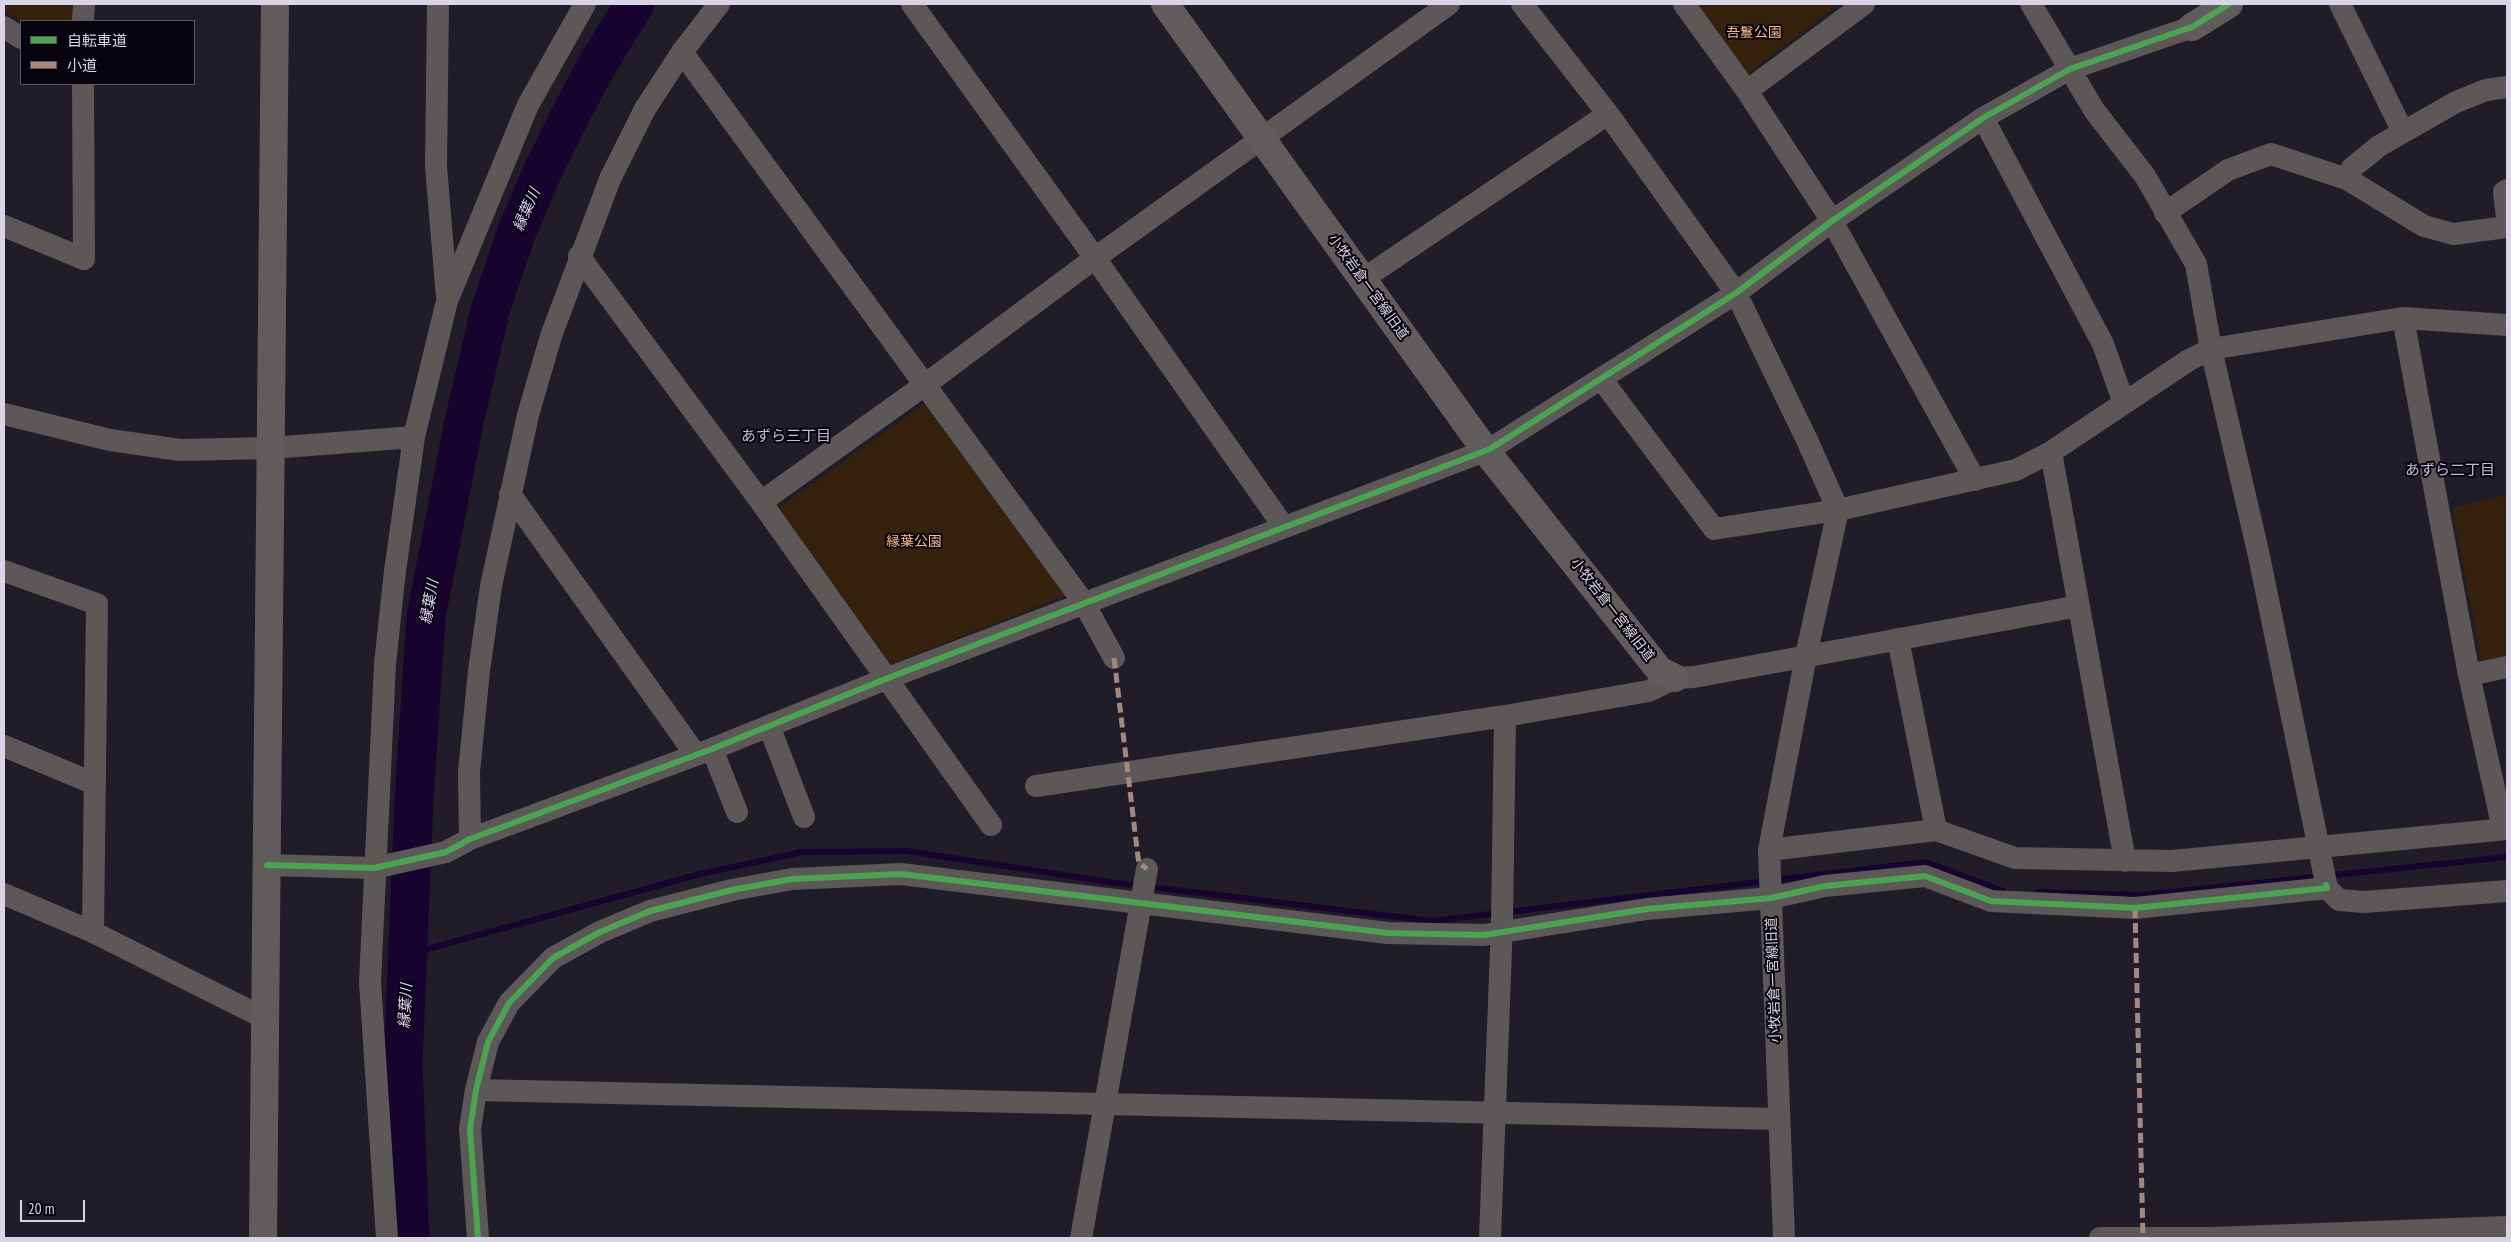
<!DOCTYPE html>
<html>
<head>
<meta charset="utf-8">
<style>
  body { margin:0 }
  #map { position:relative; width:2511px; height:1242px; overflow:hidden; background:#201c28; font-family:"PT Sans Narrow","Noto Sans JP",sans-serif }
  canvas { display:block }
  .frame { position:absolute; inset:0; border:5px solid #dad5e6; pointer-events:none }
  .legend { position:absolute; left:20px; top:20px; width:175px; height:65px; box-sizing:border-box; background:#07040d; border:1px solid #5b5864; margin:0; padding:6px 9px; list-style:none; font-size:15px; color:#dad5e6 }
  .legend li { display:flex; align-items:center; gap:10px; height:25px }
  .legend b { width:25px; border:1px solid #5b5864 }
  .scale { position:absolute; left:20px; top:1200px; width:65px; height:22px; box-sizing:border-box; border:2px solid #dad5e6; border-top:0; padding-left:6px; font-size:15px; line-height:18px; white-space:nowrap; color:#dad5e6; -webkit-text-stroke:4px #07040d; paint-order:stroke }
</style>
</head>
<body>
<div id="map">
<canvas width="2511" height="1242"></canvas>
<div class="frame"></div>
<ul class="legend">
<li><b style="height:6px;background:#4ca352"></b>自転車道</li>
<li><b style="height:6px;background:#a5887d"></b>小道</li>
</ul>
<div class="scale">20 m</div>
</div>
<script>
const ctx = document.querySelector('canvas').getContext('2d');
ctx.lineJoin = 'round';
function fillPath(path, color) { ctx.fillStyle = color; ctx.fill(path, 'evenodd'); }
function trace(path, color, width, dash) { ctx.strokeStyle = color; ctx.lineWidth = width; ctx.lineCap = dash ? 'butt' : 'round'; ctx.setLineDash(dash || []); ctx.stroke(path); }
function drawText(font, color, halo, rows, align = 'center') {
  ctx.font = font + ' "PT Sans Narrow","Noto Sans JP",sans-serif'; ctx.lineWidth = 4; ctx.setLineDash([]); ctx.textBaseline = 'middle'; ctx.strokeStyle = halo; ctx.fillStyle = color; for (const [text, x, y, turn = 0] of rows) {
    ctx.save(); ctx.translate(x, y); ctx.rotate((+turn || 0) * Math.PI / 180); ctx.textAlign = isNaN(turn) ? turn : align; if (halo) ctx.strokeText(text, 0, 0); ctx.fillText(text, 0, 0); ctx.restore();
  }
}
fillPath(new Path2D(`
  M 4,4 L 72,4 L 72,21 L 21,21 L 4,11 Z
  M 1697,4 L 1838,4 L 1748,74 Z
  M 925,404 L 1065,596 L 891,664 L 779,508 Z
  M 2507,495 L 2507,658 L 2482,664 L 2452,508 Z`), '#36210d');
trace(new Path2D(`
  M 2038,892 L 2142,895 L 2507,857
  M 406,955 L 700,874 L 802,852 L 907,851 L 1109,882 L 1432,921 L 1926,862 L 2003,891`), '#16032e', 6);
trace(new Path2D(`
  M 410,1238 L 403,1064 L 414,800 L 426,617 L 464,422 L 490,311 L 517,231 L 541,175 L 571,114 L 601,58 L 635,4`), '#16032e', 39);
trace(new Path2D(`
  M 438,4 L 436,167 L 447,297
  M 912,4 L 1095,258 L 1284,527
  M 1522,4 L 1608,114 L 1736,293 L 1807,440 L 1838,510 L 1806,656 L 1769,850 L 1784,1238
  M 1684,4 L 1747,91 L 1832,221 L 1975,480
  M 2031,4 L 2094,110 L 2145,176 L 2196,264 L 2211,349 L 2259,556 L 2327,888 L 2339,900 L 2364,902 L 2507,891
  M 2340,4 L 2403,132
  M 83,21 L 84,4
  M 4,27 L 21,38
  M 682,52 L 1084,603 L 1114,658
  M 1747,91 L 1864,4
  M 1983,118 L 2103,344 L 2124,403
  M 2347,179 L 2352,168 L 2379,146 L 2456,102 L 2486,90 L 2507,87
  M 2507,190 L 2504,192 L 2507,217
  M 2165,213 L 2228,170 L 2271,154 L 2347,179 L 2424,226 L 2453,234 L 2507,227
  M 4,226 L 84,259 L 83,84
  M 579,256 L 761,502 L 991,825
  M 1363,279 L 1608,114
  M 2403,318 L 2469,675 L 2503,829
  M 1602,380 L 1714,529 L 1838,510 L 2016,470 L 2051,452 L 2189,360 L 2211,349 L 2403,318 L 2507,325
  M 4,414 L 110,440 L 180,450 L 271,448 L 414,437
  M 2051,452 L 2125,861
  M 510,494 L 696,755
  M 761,502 L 926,384 L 1095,258 L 1449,4
  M 4,571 L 97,604 L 93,932
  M 1898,639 L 1936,830
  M 2469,675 L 2507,667
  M 769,726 L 804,817
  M 4,746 L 95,784
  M 712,749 L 737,812
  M 1036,786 L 1505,716 L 1649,691 L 1675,678 L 1694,677 L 2079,606
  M 470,839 L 469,772 L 479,671 L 491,586 L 528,415 L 551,336 L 610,179 L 645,109 L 682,52 L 719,4
  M 1769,850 L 1936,830 L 2015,858 L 2172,861 L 2507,829
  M 267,865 L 374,868 L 446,852 L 470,839 L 712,749 L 888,678 L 1490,449 L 1736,293 L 1832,221 L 1983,118 L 2070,69 L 2192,27
  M 4,894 L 93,932 L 266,1019
  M 476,1090 C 911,1099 1345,1113 1779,1119
  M 387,1238 L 370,982 L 385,664 L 395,571 L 414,437 L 447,301 L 528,105 L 585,4
  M 478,1238 L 470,1129 L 476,1090 L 488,1042 L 509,1003 L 553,958 L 600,932 L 650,911 L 732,890 L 792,879 L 901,874 L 1388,933 L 1484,935 L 1647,909 L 1771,898 L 1825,886 L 1925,876 L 1991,901 L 2135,908 L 2327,888
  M 1081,1238 L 1147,869
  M 1490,1238 L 1502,923 L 1505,716
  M 2100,1238 L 2212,1238 L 2507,1227`), '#5c5858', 22);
trace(new Path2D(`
  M 1165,4 L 1486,451 L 1660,671 L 1675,678
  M 2192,27 L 2229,4
  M 263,1238 L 275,4`), '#615c5c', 28);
trace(new Path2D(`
  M 1114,658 L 1138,857 L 1139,863 L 1147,869
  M 2135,908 L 2143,1237`), '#a5887d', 5, [10, 5]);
trace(new Path2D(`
  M 267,865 L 374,868 L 446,852 L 470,839 L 712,749 L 888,678 L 1490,449 L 1736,293 L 1832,221 L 1983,118 L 2070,69 L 2192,27 L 2229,4
  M 478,1238 L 470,1129 L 476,1090 L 488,1042 L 509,1003 L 553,958 L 600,932 L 650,911 L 732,890 L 792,879 L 901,874 L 1388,933 L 1484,935 L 1647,909 L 1771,898 L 1825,886 L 1925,876 L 1991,901 L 2135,908 L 2327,888 L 2326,885`), '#4ca352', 6);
drawText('14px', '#f8bb85', '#07040d', [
  ["吾鬘公園",1754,33],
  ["縁葉公園",914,542]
]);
drawText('14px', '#dad5e6', '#07040d', [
  ["小牧岩倉一宮線旧道",1368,287,54],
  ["小牧岩倉一宮線旧道",1612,610,52],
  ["小牧岩倉一宮線旧道",1774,980,-92]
]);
drawText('italic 15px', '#ddd3f6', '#07040d', [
  ["縁葉川",527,210,-66],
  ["縁葉川",430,602,-80],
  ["縁葉川",406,1006,-87]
]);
drawText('15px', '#c3bada', '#07040d', [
  ["あずら三丁目",786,437],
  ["あずら二丁目",2450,471]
]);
</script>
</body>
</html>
